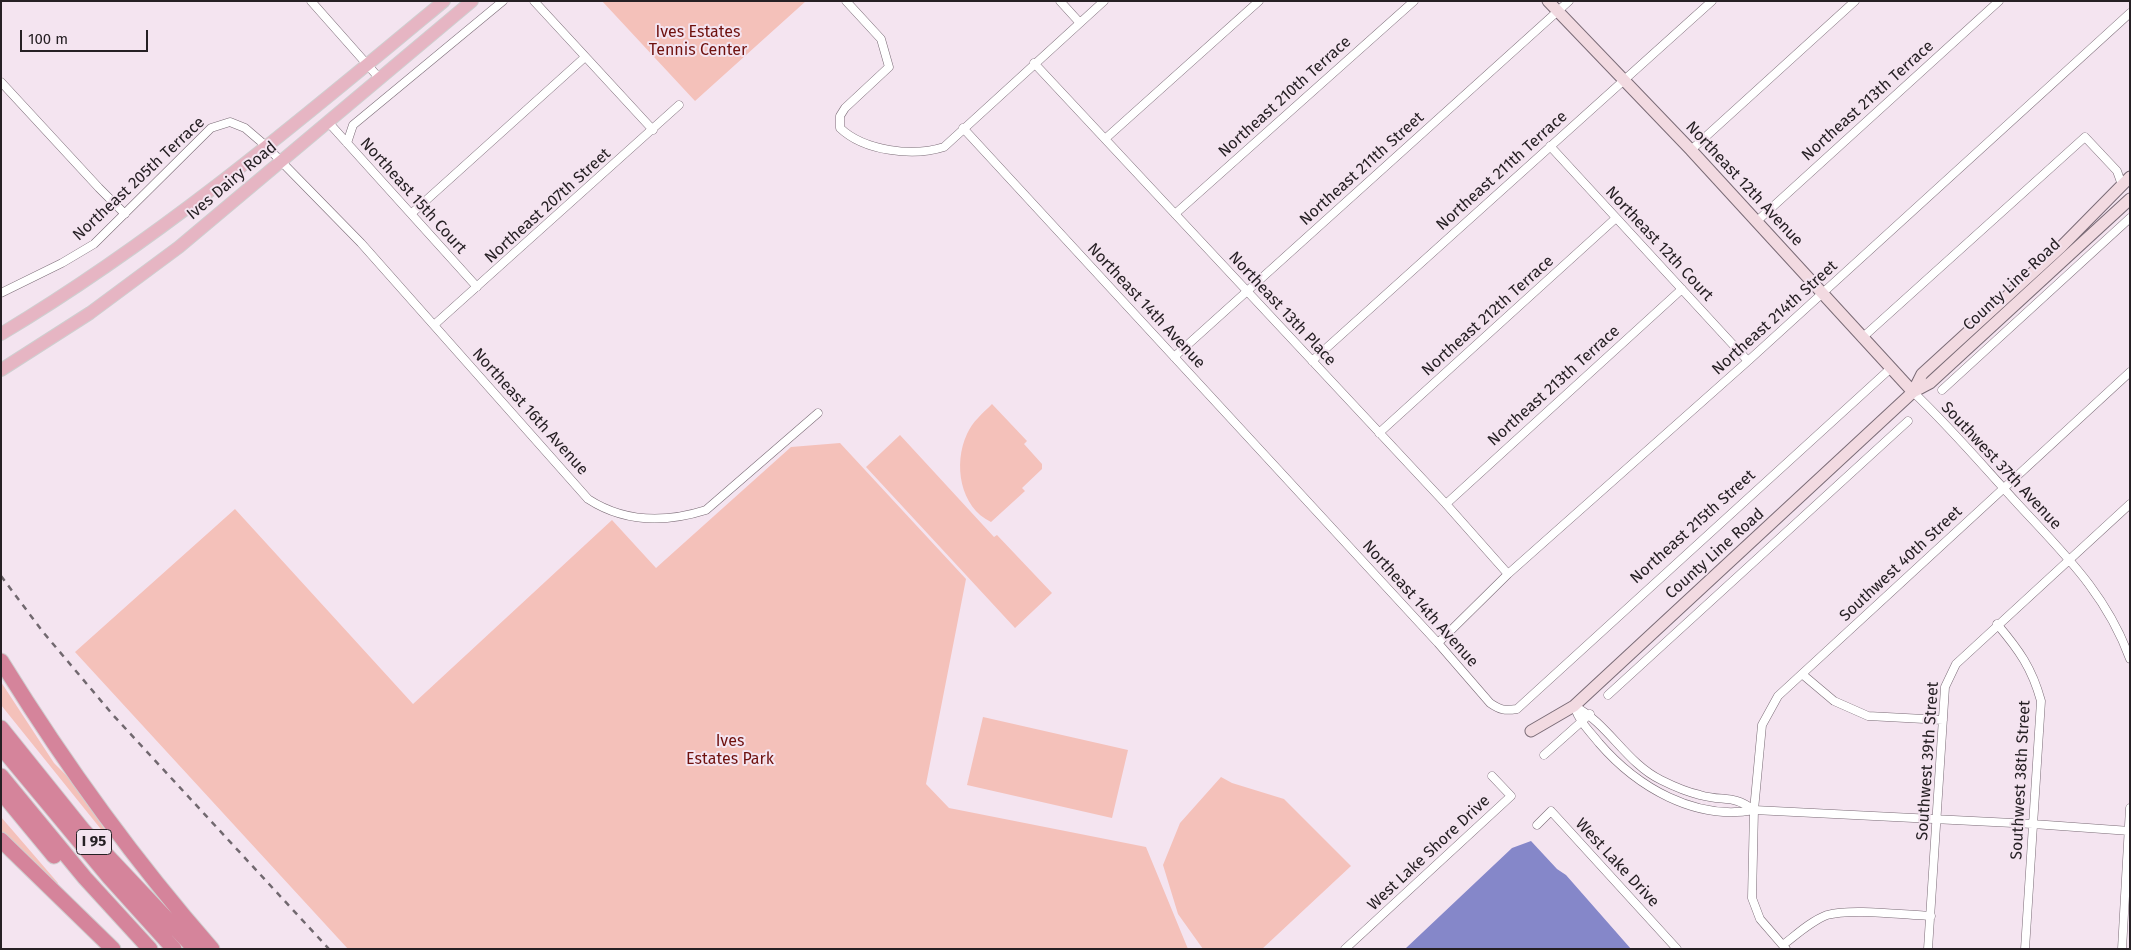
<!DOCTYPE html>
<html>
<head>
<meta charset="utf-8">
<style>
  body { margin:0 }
  #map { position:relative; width:2131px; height:950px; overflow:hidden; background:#f4e4f0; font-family:"Fira Sans",sans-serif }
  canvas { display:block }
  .frame { position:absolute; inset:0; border:2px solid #262024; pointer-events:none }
  .scale { position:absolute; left:20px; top:30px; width:128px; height:22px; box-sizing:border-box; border:2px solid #262024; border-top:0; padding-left:6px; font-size:15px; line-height:18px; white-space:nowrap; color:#262024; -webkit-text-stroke:4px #f4e4f0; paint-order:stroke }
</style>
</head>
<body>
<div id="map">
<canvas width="2131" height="950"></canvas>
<div class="frame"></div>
<div class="scale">100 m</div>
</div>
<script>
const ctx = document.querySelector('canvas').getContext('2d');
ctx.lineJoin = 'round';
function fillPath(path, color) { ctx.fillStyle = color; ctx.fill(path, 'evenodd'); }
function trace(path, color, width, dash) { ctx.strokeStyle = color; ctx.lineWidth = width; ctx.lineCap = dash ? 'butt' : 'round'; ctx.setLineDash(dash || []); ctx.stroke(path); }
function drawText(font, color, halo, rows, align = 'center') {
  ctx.font = font + ' "Fira Sans",sans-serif'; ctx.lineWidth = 4; ctx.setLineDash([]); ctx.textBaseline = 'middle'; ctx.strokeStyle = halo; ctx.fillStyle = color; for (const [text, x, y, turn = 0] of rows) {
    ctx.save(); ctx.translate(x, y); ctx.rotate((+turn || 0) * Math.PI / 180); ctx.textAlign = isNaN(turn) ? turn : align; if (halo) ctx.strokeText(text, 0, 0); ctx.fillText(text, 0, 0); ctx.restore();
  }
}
fillPath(new Path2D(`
  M 602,1 L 806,1 L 695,101 Z
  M 992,404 L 1027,441 L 1024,444 L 1042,464 L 1042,469 L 1022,488 L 1025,491 L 991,522 C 960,507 953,464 967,434 C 972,422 983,413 992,404 Z
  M 900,435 L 994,537 L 997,535 L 1052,593 L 1015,628 L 866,467 Z
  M 840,443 L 966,579 L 926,784 L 949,808 L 1146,847 L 1188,949 L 348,949 L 75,652 L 235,509 L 413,704 L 612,520 L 656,568 L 791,447 Z
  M 1,682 L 54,763 L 69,778 L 106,831 L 104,833 L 1,705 Z
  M 983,717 L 1128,750 L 1112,818 L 967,785 Z
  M 1221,777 L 1232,783 L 1284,799 L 1351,866 L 1262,949 L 1203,949 L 1178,914 L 1163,865 L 1180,823 Z
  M 1,817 L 58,883 L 57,885 L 1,831 Z`), '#f4c1ba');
fillPath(new Path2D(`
  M 1531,841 L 1557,869 L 1566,875 L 1631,949 L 1405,949 L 1512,848 Z`), '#8587c9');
const street = new Path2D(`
  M 311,1 L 380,79
  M 534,1 L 653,130
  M 846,1 L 881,39 L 889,67 L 845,108 L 840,116 L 840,128 C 864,151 913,157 944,147 L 1104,1
  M 1060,1 L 1080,23
  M 1034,63 L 1446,504 L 1508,574
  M 1,82 L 99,188 L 125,214
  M 329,123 L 477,287
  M 963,128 L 1438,643 L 1490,703 C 1500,710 1505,711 1517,709 L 1891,368
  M 1105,139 L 1259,1
  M 347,143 L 353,125 L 503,1
  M 1550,146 L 1748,361
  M 1691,150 L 1855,1
  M 412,213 L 584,58
  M 1175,214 L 1414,1
  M 1757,221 L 1999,1
  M 1,293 L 62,263 L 94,244 L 211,128 L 230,122 L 245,128 L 266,146 L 361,243 L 588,499 C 625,523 665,523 706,510 L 818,413
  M 434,325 L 679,105
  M 1862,338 L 2085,137 L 2117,171 L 2122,185
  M 1174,357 L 1569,1
  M 1312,361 L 1712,1
  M 1942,390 L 2130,218
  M 1913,392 C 1950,427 1983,466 2017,503 C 2063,553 2106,593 2130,659
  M 1379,433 L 1616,218
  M 1446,504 L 1682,289
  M 1997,624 C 2019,650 2032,668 2041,701 L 2025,949
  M 1438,643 L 1508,574 L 1748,361 L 2130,13
  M 1802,674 L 1834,701 L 1868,716 L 1943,720
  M 1608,695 L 1908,421
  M 1574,706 C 1581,724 1587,728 1599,743 C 1637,787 1695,821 1754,810 L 2033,824 L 2130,831
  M 1574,706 C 1608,723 1626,763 1661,780 C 1673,786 1687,792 1700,795 C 1724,802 1732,794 1754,810
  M 1544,755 L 1590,714
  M 1537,825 L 1551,811 L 1677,949
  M 1783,945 C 1796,935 1811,921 1827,915 C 1852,908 1903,915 1931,916
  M 1345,949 L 1511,796 L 1492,776
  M 1786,949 L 1760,919 L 1752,898 L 1754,810 L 1762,725 L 1778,696 L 2130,372
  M 1928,949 L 1945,687 L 1956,664 L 2130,504
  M 2122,949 L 2130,808`);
const secondary = new Path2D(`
  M 1548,1 L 1691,150 L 1913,392
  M 1913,392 L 1922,374 L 2061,247 L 2130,177
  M 1531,731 L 1574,706 L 1913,392 L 1930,383 L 2130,199`);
const primary = new Path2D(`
  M 1,334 C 160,239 302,119 444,1
  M 1,370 L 90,313 L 179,247 L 472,1`);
const highway = new Path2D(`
  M 1,661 C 64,763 133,859 212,949
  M 1,728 L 83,830 L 195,949
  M 1,747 L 109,877 L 174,949
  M 1,776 L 85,878 L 150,949
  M 1,792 L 54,856
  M 1,840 L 113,949`);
trace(street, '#7a6b76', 9);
trace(secondary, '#7a6b76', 13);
trace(primary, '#cfcecf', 14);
trace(highway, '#cfcecf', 17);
trace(street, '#fff', 8);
trace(secondary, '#f2dae1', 11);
trace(primary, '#e6b5c3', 12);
trace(highway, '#d5849b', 15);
trace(new Path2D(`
  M 1,576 L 43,632 L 113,715 L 329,949`), '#71686f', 2.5, [6, 6]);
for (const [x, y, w] of [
  [94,842,35]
]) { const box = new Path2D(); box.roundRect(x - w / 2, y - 12.5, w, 25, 4); ctx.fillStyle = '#f4e4f0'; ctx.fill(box); trace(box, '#262024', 1); }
drawText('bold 15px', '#262024', null, [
  ["I 95",94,842]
]);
drawText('16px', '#6e100d', '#f4e4f0', [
  ["Ives Estates",698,33],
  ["Tennis Center",698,51],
  ["Ives",730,742],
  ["Estates Park",730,760]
]);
drawText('16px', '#262024', '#f4e4f0', [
  ["Northeast 210th Terrace",1285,97,-42],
  ["Northeast 213th Terrace",1868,101,-42],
  ["Northeast 211th Street",1362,169,-42],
  ["Northeast 211th Terrace",1502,171,-42],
  ["Northeast 205th Terrace",139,179,-43],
  ["Ives Dairy Road",232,181,-40],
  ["Northeast 12th Avenue",1744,184,47],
  ["Northeast 15th Court",413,196,48],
  ["Northeast 207th Street",548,206,-42],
  ["Northeast 12th Court",1659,244,47],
  ["County Line Road",2012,285,-43],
  ["Northeast 14th Avenue",1146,306,47],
  ["Northeast 13th Place",1282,309,47],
  ["Northeast 212th Terrace",1488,316,-42],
  ["Northeast 214th Street",1775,318,-42],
  ["Northeast 213th Terrace",1554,386,-42],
  ["Northeast 16th Avenue",530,412,48],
  ["Southwest 37th Avenue",2001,466,47],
  ["Northeast 215th Street",1693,527,-42],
  ["County Line Road",1715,554,-42],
  ["Southwest 40th Street",1901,564,-43],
  ["Northeast 14th Avenue",1420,604,48],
  ["Southwest 39th Street",1928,761,-86],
  ["Southwest 38th Street",2021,780,-87],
  ["West Lake Shore Drive",1429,853,-43],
  ["West Lake Drive",1617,863,47]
]);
</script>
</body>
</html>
